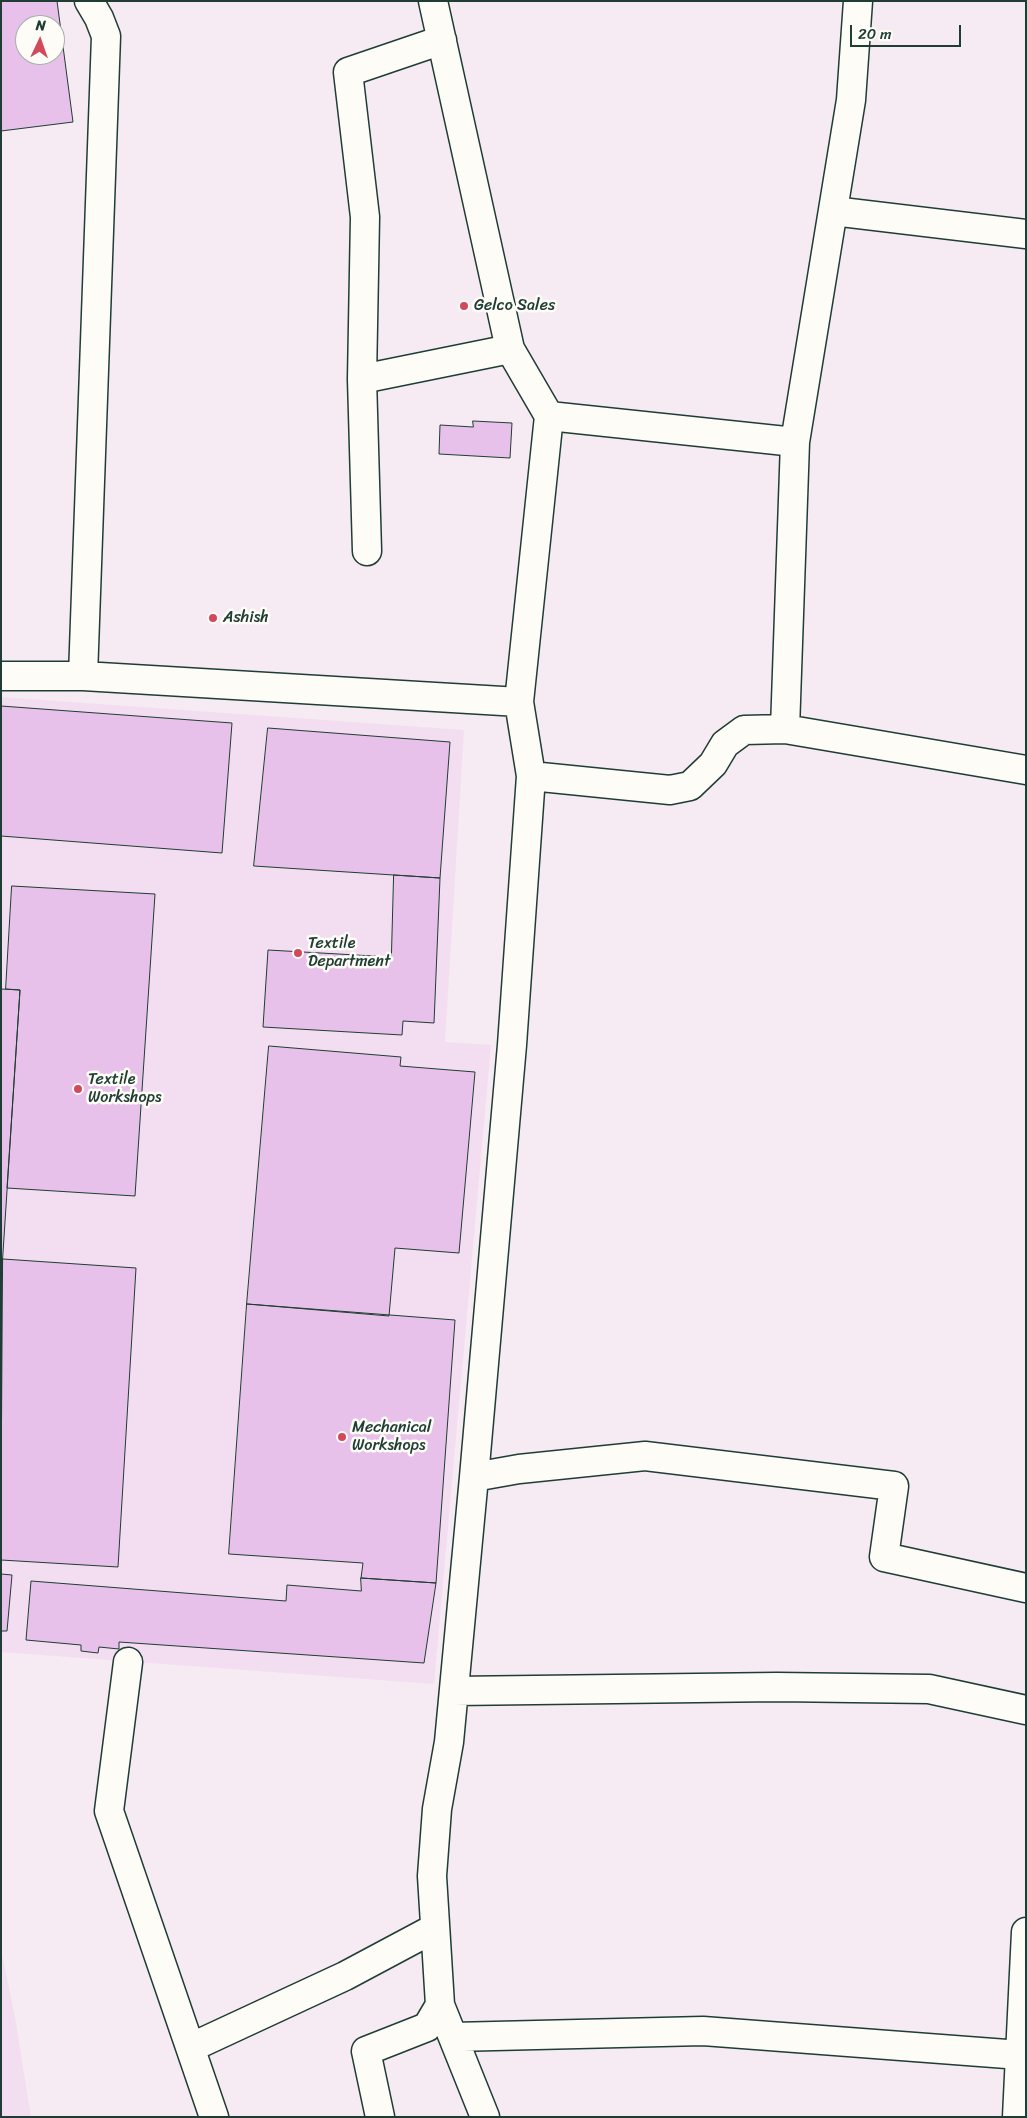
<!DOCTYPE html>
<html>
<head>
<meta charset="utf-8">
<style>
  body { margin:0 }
  #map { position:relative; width:1027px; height:2118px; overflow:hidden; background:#f6eaf3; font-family:Sriracha,sans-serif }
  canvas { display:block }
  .frame { position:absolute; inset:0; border:2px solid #1f3d34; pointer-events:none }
  .north { position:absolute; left:15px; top:15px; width:50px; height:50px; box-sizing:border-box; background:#fdfcf7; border:1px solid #a4b0a9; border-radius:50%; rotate:3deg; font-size:14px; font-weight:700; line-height:20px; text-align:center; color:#1f3d34 }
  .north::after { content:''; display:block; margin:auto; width:18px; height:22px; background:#d1495b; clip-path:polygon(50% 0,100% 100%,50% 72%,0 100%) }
  .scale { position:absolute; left:850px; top:25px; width:111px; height:22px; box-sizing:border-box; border:2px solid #1f3d34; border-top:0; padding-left:6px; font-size:15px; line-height:18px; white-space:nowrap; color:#1f3d34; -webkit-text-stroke:4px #fdfcf7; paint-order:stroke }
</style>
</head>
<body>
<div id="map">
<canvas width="1027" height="2118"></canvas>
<div class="frame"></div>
<div class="north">N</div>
<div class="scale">20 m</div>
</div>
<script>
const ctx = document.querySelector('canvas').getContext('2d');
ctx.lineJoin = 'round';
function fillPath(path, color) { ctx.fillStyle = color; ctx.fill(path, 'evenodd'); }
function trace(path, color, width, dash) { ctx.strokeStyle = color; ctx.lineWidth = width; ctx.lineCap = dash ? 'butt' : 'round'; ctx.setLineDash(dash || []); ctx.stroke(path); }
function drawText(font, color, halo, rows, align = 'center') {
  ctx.font = font + ' Sriracha,sans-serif'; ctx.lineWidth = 5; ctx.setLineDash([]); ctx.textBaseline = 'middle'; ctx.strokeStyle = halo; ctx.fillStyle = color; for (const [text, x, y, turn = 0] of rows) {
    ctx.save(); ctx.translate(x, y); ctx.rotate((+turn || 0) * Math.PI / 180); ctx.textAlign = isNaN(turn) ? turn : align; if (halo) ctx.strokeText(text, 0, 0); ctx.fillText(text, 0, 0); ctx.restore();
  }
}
fillPath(new Path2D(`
  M 1,697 L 464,730 L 445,1042 L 491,1045 L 434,1684 L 1,1652 Z
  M 1,1950 L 15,2017 L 31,2117 L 1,2117 Z`), '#f2def0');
const building = new Path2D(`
  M 1,1 L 57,1 L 73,122 L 1,131 ZM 25,25 L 55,25 L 55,55 L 25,55 Z
  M 473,421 L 512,423 L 510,458 L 439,454 L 440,425 L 473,427 Z
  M 1,706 L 232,723 L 222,853 L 1,836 Z
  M 268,728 L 450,742 L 440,878 L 254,866 Z
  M 394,875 L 440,878 L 434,1023 L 403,1021 L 402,1035 L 263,1027 L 268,950 L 391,957 Z
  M 12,886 L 155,894 L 135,1196 L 7,1188 L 20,990 L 6,989 Z
  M 1,989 L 20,990 L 2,1268 L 1,1268 Z
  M 269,1046 L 401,1057 L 400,1066 L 475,1072 L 459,1253 L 395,1248 L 389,1316 L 247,1304 Z
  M 3,1259 L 136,1268 L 118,1567 L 1,1560 Z
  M 247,1304 L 455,1320 L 436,1583 L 361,1578 L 363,1563 L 229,1554 Z
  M 1,1574 L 12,1575 L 7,1631 L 1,1631 Z
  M 361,1578 L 436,1583 L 424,1663 L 119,1642 L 119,1649 L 99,1647 L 98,1653 L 81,1651 L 81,1645 L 26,1640 L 31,1581 L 286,1601 L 287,1585 L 361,1591 Z`);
fillPath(building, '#e7c1ea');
trace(building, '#1f3d34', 1);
const minor = new Path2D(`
  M 833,211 L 1026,234
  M 362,379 L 365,217 L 348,72 L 442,40
  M 549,416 L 795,442 L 851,100 L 858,1
  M 367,551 L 362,379 L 510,349
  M 1,676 L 83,676 L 519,702 L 549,416 L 510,349 L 433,1
  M 83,676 L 106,36 L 99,18 L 89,1
  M 519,702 L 531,776 L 670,790 L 690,786 L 713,764 L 725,744 L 744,730 L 785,729 L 795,442
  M 785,729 L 1026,770
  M 474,1477 L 519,1469 L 645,1456 L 894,1486 L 884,1557 L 1026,1588
  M 128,1662 L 109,1811 L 214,2117
  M 454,1691 L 777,1687 L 929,1689 L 1026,1710
  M 453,2037 L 703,2031 L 1020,2055
  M 192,2047 L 345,1976 L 435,1928
  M 380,2117 L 366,2051 L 427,2027 L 440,2005
  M 485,2117 L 440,2005 L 432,1876 L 437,1809 L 449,1742 L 474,1477 L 512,1045 L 531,776
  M 1017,2117 L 1026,1932`);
trace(minor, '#1f3d34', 31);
trace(minor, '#fdfcf7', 28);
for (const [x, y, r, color] of [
  [464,306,5,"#d1495b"],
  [213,618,5,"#d1495b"],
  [298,953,5,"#d1495b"],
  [78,1089,5,"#d1495b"],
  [342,1437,5,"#d1495b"]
]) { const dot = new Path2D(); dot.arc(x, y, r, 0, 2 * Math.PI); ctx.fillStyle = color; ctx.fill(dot); trace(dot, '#fdfcf7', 2); }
drawText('16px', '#1f3d34', '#fdfcf7', [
  ["Gelco Sales",474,306],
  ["Ashish",223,618],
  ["Textile",308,944],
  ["Department",308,962],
  ["Textile",88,1080],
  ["Workshops",88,1098],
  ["Mechanical",352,1428],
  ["Workshops",352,1446]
], 'left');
</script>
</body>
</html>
